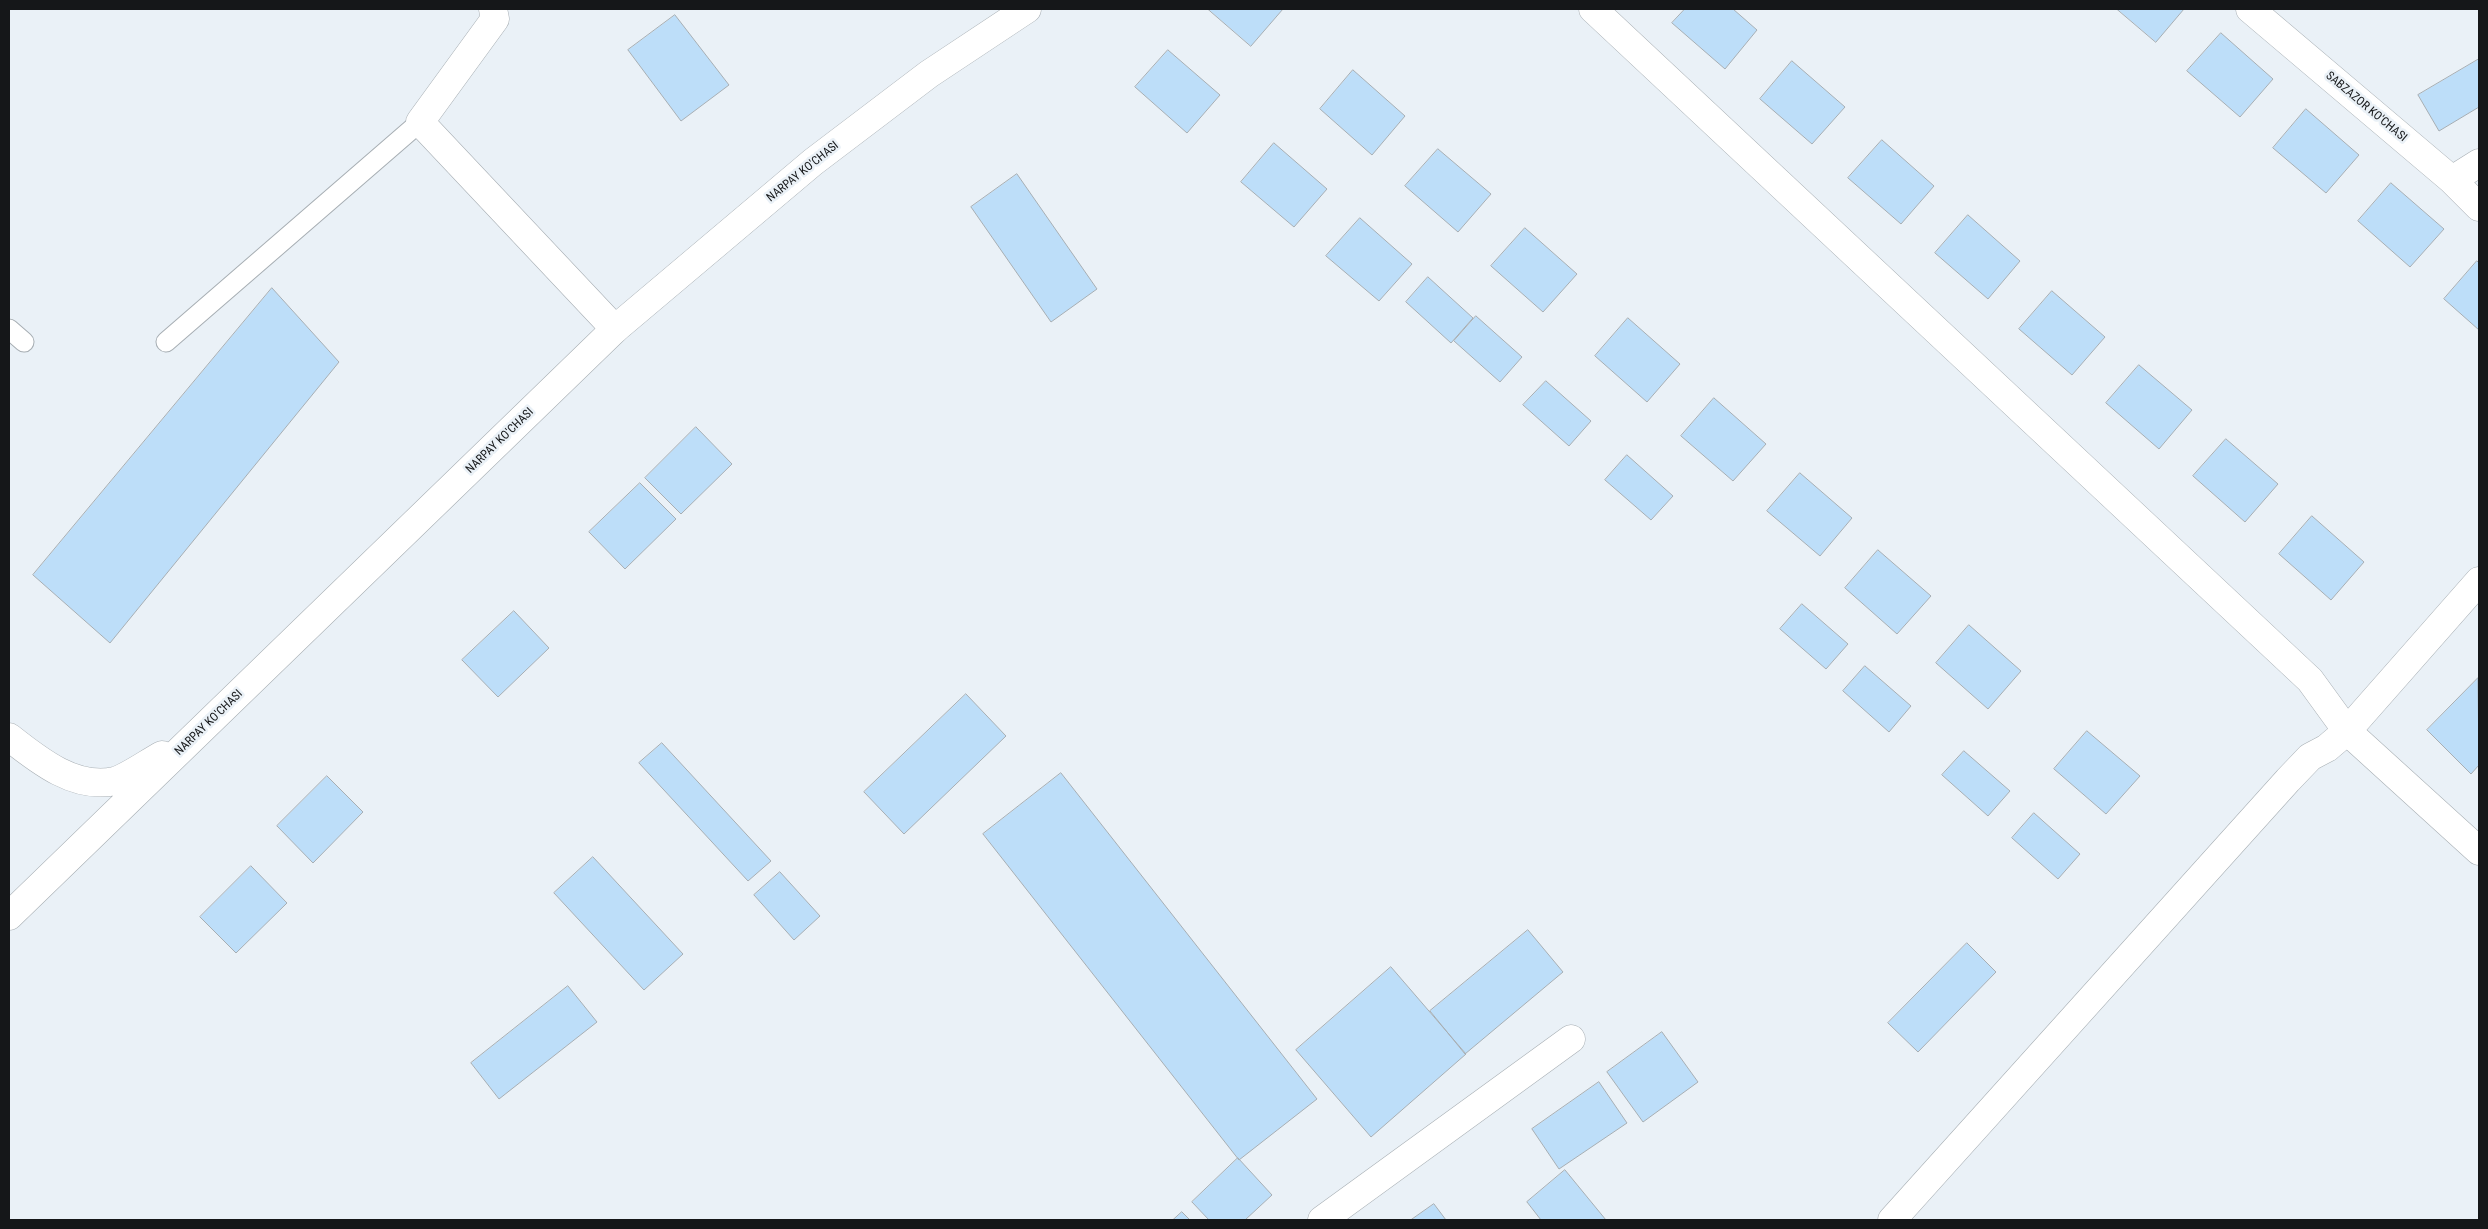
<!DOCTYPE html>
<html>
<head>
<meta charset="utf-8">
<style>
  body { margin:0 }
  #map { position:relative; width:2488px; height:1229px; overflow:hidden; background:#eaf1f7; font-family:"Roboto Condensed",sans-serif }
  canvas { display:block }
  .frame { position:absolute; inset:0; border:10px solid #151719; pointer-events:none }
</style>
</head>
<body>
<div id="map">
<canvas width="2488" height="1229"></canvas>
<div class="frame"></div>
</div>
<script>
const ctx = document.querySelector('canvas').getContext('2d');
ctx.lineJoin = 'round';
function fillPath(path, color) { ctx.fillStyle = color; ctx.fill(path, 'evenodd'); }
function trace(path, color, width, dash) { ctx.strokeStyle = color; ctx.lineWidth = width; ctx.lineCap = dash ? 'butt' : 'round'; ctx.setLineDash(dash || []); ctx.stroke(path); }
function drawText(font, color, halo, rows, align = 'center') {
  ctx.font = font + ' "Roboto Condensed",sans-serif'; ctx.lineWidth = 5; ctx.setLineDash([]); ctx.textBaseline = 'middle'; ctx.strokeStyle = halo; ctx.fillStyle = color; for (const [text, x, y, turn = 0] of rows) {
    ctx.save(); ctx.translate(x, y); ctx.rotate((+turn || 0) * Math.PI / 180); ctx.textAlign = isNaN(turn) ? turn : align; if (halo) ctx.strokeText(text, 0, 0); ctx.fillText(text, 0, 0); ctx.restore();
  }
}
const building = new Path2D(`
  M 1208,9 L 1283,9 L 1251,46 Z
  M 1685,9 L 1733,9 L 1757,30 L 1725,69 L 1672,23 Z
  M 2117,9 L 2184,9 L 2156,42 Z
  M 675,15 L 729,85 L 681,121 L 628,50 Z
  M 2221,33 L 2273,79 L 2240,117 L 2187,71 Z
  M 1168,50 L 1220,95 L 1187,133 L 1135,87 Z
  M 2479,59 L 2479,107 L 2439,131 L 2418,95 Z
  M 1792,61 L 1845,107 L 1812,144 L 1760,99 Z
  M 1353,70 L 1405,116 L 1372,155 L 1320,109 Z
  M 2306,109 L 2359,155 L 2326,193 L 2273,148 Z
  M 1882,140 L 1934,186 L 1901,224 L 1848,178 Z
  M 1274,143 L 1327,189 L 1294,227 L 1241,182 Z
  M 1438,149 L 1491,194 L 1458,232 L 1405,186 Z
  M 1017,174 L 1097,289 L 1051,322 L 971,207 Z
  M 2391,183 L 2444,229 L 2410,267 L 2358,221 Z
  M 1968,215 L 2020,261 L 1988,299 L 1935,253 Z
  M 1360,218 L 1412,264 L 1379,301 L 1326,256 Z
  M 1525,228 L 1577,274 L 1543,312 L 1491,266 Z
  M 2477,261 L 2479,263 L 2479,330 L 2444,299 Z
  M 1428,277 L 1473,318 L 1451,343 L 1406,302 Z
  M 272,288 L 339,362 L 110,643 L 33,575 Z
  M 2052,291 L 2105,337 L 2072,375 L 2019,329 Z
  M 1476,316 L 1522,357 L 1500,382 L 1454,341 Z
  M 1628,318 L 1680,364 L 1647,402 L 1595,356 Z
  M 2139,365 L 2192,410 L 2159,449 L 2106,403 Z
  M 1546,381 L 1591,421 L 1569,446 L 1523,405 Z
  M 1714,398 L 1766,444 L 1733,481 L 1681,436 Z
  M 696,427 L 732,464 L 681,514 L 645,478 Z
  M 2226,439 L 2278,484 L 2245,522 L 2193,476 Z
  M 1627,455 L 1673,496 L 1651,520 L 1605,480 Z
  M 1800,473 L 1852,518 L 1820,556 L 1767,511 Z
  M 640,483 L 676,519 L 625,569 L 589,532 Z
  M 2312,516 L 2364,562 L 2331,600 L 2279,554 Z
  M 1878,550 L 1931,596 L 1897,634 L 1845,588 Z
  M 1802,604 L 1848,644 L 1826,669 L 1780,629 Z
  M 514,611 L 549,648 L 498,697 L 462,660 Z
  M 1969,625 L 2021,671 L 1988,709 L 1936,663 Z
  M 1865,666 L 1911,706 L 1889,732 L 1843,691 Z
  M 2478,678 L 2479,765 L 2471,774 L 2427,730 Z
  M 966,694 L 1006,736 L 904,834 L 864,792 Z
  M 2087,731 L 2140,776 L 2106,814 L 2054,769 Z
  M 662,743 L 771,861 L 748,881 L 639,763 Z
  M 1964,751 L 2010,791 L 1988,816 L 1942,775 Z
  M 1061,773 L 1317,1099 L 1239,1160 L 983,834 Z
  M 327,776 L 363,812 L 313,863 L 277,826 Z
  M 2034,813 L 2080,854 L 2058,879 L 2012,838 Z
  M 593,857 L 683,954 L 644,990 L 554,893 Z
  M 251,866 L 287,903 L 236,953 L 200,917 Z
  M 780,872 L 820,916 L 794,940 L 754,895 Z
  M 1528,930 L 1563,972 L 1465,1054 L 1430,1011 Z
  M 1967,943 L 1996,972 L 1918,1052 L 1888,1023 Z
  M 1391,967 L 1466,1054 L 1371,1137 L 1296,1050 Z
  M 568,986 L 597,1022 L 499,1099 L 471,1063 Z
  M 1662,1032 L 1698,1082 L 1643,1122 L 1607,1072 Z
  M 1599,1082 L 1627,1123 L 1559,1169 L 1532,1129 Z
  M 1238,1158 L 1272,1195 L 1245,1220 L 1209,1220 L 1192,1202 Z
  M 1565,1170 L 1606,1220 L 1541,1220 L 1527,1202 Z
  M 1434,1204 L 1446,1220 L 1411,1220 Z
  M 1182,1212 L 1190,1220 L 1173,1220 Z`);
fillPath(building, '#bddef9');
trace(building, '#a7aeb3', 1);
const lane = new Path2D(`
  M 9,329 L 24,342
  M 166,342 L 420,122`);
const street = new Path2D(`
  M 493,9 L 495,19 L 420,122 L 615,329
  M 1593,9 L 2310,680 L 2347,731 L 2479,851
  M 2250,9 L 2452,180 L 2479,207
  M 2452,180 L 2479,163
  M 1322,1220 L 1571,1039
  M 1892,1220 L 2288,780 L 2310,757 L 2327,748 L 2347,731 L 2479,581`);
const secondary = new Path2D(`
  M 9,737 C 38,760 75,790 115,781 C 128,777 149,762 162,755
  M 9,916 L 615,329 L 813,162 L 929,74 L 1027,9`);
trace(lane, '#a7aeb3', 21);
trace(street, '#a7aeb3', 29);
trace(secondary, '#a7aeb3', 29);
trace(lane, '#fff', 19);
trace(street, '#fff', 28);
trace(secondary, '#fff', 28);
drawText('12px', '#151719', '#eaf1f7', [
  ["SABZAZOR KO'CHASI",2366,107,40],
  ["NARPAY KO'CHASI",803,172,-39],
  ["NARPAY KO'CHASI",500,441,-44],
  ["NARPAY KO'CHASI",209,723,-44]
]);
</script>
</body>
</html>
